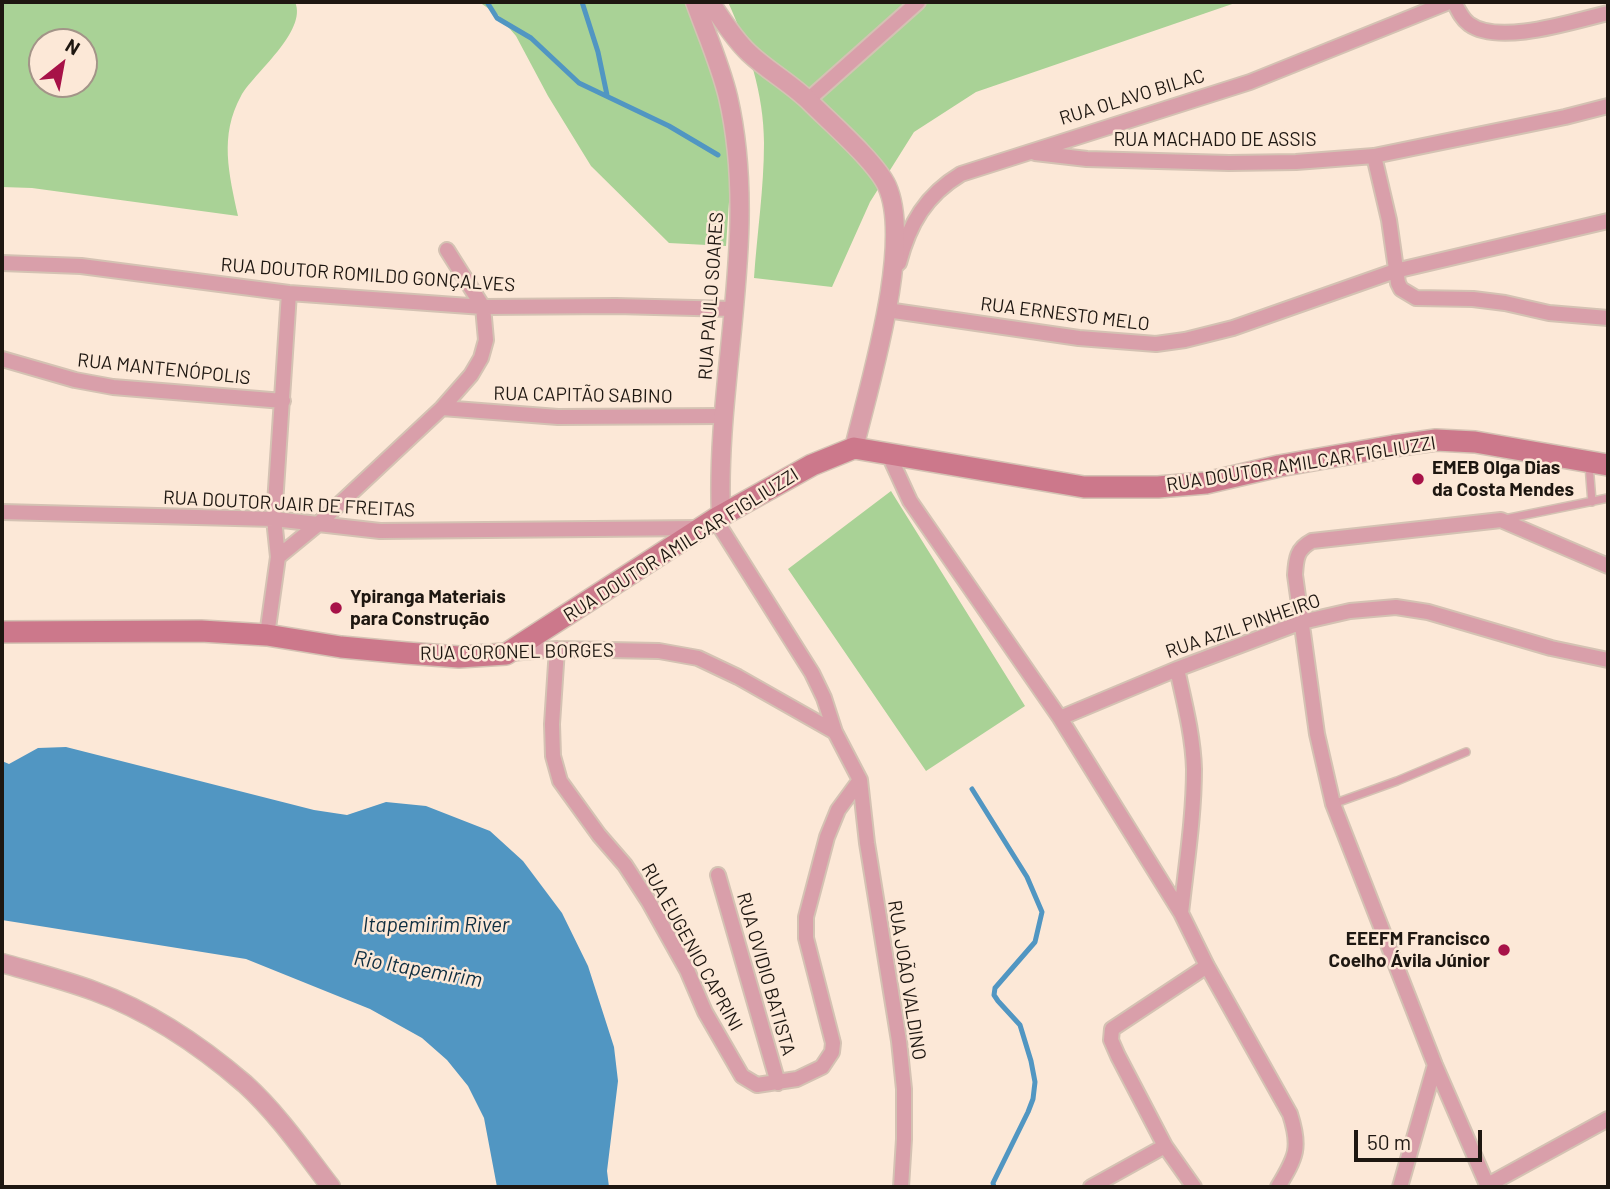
<!DOCTYPE html>
<html>
<head>
<meta charset="utf-8">
<style>
  body { margin:0 }
  #map { position:relative; width:1610px; height:1189px; overflow:hidden; background:#fce8d7; font-family:Barlow,sans-serif }
  canvas { display:block }
  .frame { position:absolute; inset:0; border:4px solid #1e1711; pointer-events:none }
  .north { position:absolute; left:28px; top:28px; width:70px; height:70px; box-sizing:border-box; background:#fce8d7; border:2px solid #a39488; border-radius:50%; rotate:31deg; font-size:19px; font-weight:700; line-height:28px; text-align:center; color:#1e1711 }
  .north::after { content:''; display:block; margin:auto; width:24px; height:32px; background:#a71248; clip-path:polygon(50% 0,100% 100%,50% 72%,0 100%) }
  .scale { position:absolute; left:1354px; top:1130px; width:128px; height:32px; box-sizing:border-box; border:4px solid #1e1711; border-top:0; padding-left:9px; font-size:21px; line-height:24px; white-space:nowrap; color:#1e1711; -webkit-text-stroke:5px #fce8d7; paint-order:stroke }
</style>
</head>
<body>
<div id="map">
<canvas width="1610" height="1189"></canvas>
<div class="frame"></div>
<div class="north">N</div>
<div class="scale">50 m</div>
</div>
<script>
const ctx = document.querySelector('canvas').getContext('2d');
ctx.lineJoin = 'round';
function fillPath(path, color) { ctx.fillStyle = color; ctx.fill(path, 'evenodd'); }
function trace(path, color, width, dash) { ctx.strokeStyle = color; ctx.lineWidth = width; ctx.lineCap = dash ? 'butt' : 'round'; ctx.setLineDash(dash || []); ctx.stroke(path); }
function drawText(font, color, halo, rows, align = 'center') {
  ctx.font = font + ' Barlow,sans-serif'; ctx.lineWidth = 5; ctx.setLineDash([]); ctx.textBaseline = 'middle'; ctx.strokeStyle = halo; ctx.fillStyle = color; for (const [text, x, y, turn = 0] of rows) {
    ctx.save(); ctx.translate(x, y); ctx.rotate((+turn || 0) * Math.PI / 180); ctx.textAlign = isNaN(turn) ? turn : align; if (halo) ctx.strokeText(text, 0, 0); ctx.fillText(text, 0, 0); ctx.restore();
  }
}
fillPath(new Path2D(`
  M 2,2 L 295,2 C 308,31 253,74 241,96 C 219,136 229,174 238,216 L 32,188 L 2,187 ZM 42,42 L 84,42 L 84,84 L 42,84 Z
  M 479,2 L 695,2 L 733,143 L 726,246 L 669,243 L 591,166 L 548,96 L 516,36 L 498,15 Z
  M 728,2 L 1238,2 L 976,92 L 914,132 L 870,202 L 832,287 L 754,278 C 757,234 764,188 764,143 C 764,94 748,46 728,2 Z
  M 891,491 L 1025,706 L 926,771 L 788,569 Z`), '#a9d296');
fillPath(new Path2D(`
  M 66,747 L 314,810 L 347,815 L 386,802 L 426,806 L 490,831 L 523,861 L 562,913 L 588,966 L 614,1047 L 618,1081 L 607,1171 L 609,1187 L 497,1187 L 484,1118 L 468,1086 L 447,1060 L 422,1038 L 370,1009 L 246,959 L 2,920 L 2,761 L 9,764 L 38,748 Z`), '#5196c2');
trace(new Path2D(`
  M 487,2 L 497,18 L 531,38 L 579,83 L 669,126 L 718,155
  M 582,2 L 598,52 L 607,95
  M 972,789 L 1027,877 L 1042,912 L 1035,942 L 995,988 L 994,995 L 998,1001 L 1020,1025 L 1031,1061 L 1035,1082 L 1033,1099 L 1028,1112 L 993,1183 L 994,1187`), '#5196c2', 5);
const service = new Path2D(`
  M 1589,465 L 1592,502
  M 1505,519 L 1608,498
  M 1333,804 L 1397,781 L 1466,752`);
const minor = new Path2D(`
  M 1454,2 C 1458,10 1462,19 1469,24 C 1499,46 1574,21 1608,13
  M 808,100 L 918,2
  M 1035,153 L 1087,159 L 1229,163 L 1296,162 L 1374,156 L 1565,117 L 1608,106
  M 1374,156 L 1389,220 L 1398,283 L 1401,289 L 1416,298 L 1473,299 L 1505,303 L 1549,313 L 1608,318
  M 2,263 L 81,266 L 289,293 L 483,307 L 616,306 L 733,309
  M 899,263 C 909,224 926,195 961,174 L 1250,82 L 1449,2
  M 887,310 L 1079,338 L 1156,344 L 1185,340 L 1233,328 L 1395,271 L 1608,221
  M 2,359 L 75,380 L 113,387 L 283,401
  M 442,408 L 558,417 L 723,416
  M 888,453 L 910,501 L 1060,718 L 1181,913 L 1207,966 L 1290,1114 C 1301,1148 1296,1157 1278,1187
  M 2,512 L 274,519 L 380,531 L 700,528
  M 715,519 L 812,673 L 824,698 L 835,732
  M 278,557 L 317,525 L 442,408 L 471,375 L 481,358 L 486,340 L 483,307 L 447,250
  M 267,635 L 278,557 L 274,519 L 289,293
  M 557,649 L 552,724 L 553,756 L 560,781 L 599,835 L 625,865 L 649,902 L 687,970 L 705,1012 L 742,1076 L 757,1085 L 797,1079 L 822,1067 L 832,1052 L 833,1043 L 806,938 L 806,917 L 827,837 L 838,810 L 860,780
  M 511,653 L 557,649 L 659,651 L 698,658 L 738,677 L 835,732 L 860,780 L 867,843 L 899,1041 L 904,1089 L 904,1139 L 901,1187
  M 1177,669 C 1184,701 1193,735 1194,769 C 1194,817 1186,866 1181,913
  M 1060,718 L 1177,669 L 1302,622 L 1350,611 L 1396,607 L 1428,612 L 1551,648 L 1608,660
  M 718,875 L 778,1083
  M 1488,1185 L 1608,1119
  M 1091,1187 L 1165,1146
  M 1194,1187 L 1165,1146 L 1118,1056 L 1111,1040 L 1112,1029 L 1207,966
  M 1400,1187 L 1435,1065
  M 1488,1187 L 1435,1065 L 1333,804 L 1317,734 L 1295,575 C 1296,558 1297,549 1312,541 L 1501,520 L 1608,566`);
const tertiary = new Path2D(`
  M 695,2 C 706,33 720,64 728,97 C 760,235 715,377 721,516
  M 710,2 C 722,19 733,38 749,53 C 768,71 792,84 811,103 C 831,123 876,162 887,186 C 913,244 869,385 854,448
  M 2,963 C 33,972 64,980 94,991 C 149,1011 201,1046 245,1084 C 278,1114 304,1152 331,1187`);
const secondary = new Path2D(`
  M 2,632 L 201,631 L 267,635 L 341,647 L 406,653 L 459,657 L 506,654 L 715,519 L 812,465 L 854,448 L 1084,487 L 1158,487 L 1206,483 L 1279,466 L 1393,446 L 1436,440 L 1475,442 L 1608,465`);
trace(service, '#d4c2b3', 10);
trace(minor, '#d4c2b3', 18);
trace(tertiary, '#d4c2b3', 21);
trace(secondary, '#d4c2b3', 24);
trace(service, '#d99faa', 7);
trace(minor, '#d99faa', 14);
trace(tertiary, '#d99faa', 18);
trace(secondary, '#cc788b', 21);
for (const [x, y, r, color] of [
  [1418,479,7,"#a71248"],
  [336,608,7,"#a71248"],
  [1504,950,7,"#a71248"]
]) { const dot = new Path2D(); dot.arc(x, y, r, 0, 2 * Math.PI); ctx.fillStyle = color; ctx.fill(dot); trace(dot, '#fce8d7', 2.5); }
drawText('19px', '#1e1711', '#fce8d7', [
  ["RUA OLAVO BILAC",1132,97,-17],
  ["RUA MACHADO DE ASSIS",1215,140],
  ["RUA DOUTOR ROMILDO GONÇALVES",368,275,4],
  ["RUA PAULO SOARES",711,296,-86],
  ["RUA ERNESTO MELO",1065,314,7],
  ["RUA MANTENÓPOLIS",164,369,6],
  ["RUA CAPITÃO SABINO",583,395,1],
  ["RUA DOUTOR AMILCAR FIGLIUZZI",1301,464,-9],
  ["RUA DOUTOR JAIR DE FREITAS",289,504,3],
  ["RUA DOUTOR AMILCAR FIGLIUZZI",681,545,-32],
  ["RUA AZIL PINHEIRO",1243,626,-19],
  ["RUA CORONEL BORGES",517,652,-1],
  ["RUA EUGENIO CAPRINI",692,947,61],
  ["RUA OVIDIO BATISTA",766,974,74],
  ["RUA JOÃO VALDINO",907,980,81]
]);
drawText('bold 19px', '#1e1711', '#fce8d7', [
  ["EMEB Olga Dias",1432,468],
  ["da Costa Mendes",1432,490],
  ["Ypiranga Materiais",350,597],
  ["para Construção",350,619],
  ["EEEFM Francisco",1490,939,"right"],
  ["Coelho Ávila Júnior",1490,961,"right"]
], 'left');
drawText('italic 21px', '#0e2d40', '#fce8d7', [
  ["Itapemirim River",436,925],
  ["Rio Itapemirim",418,969,10]
]);
</script>
</body>
</html>
